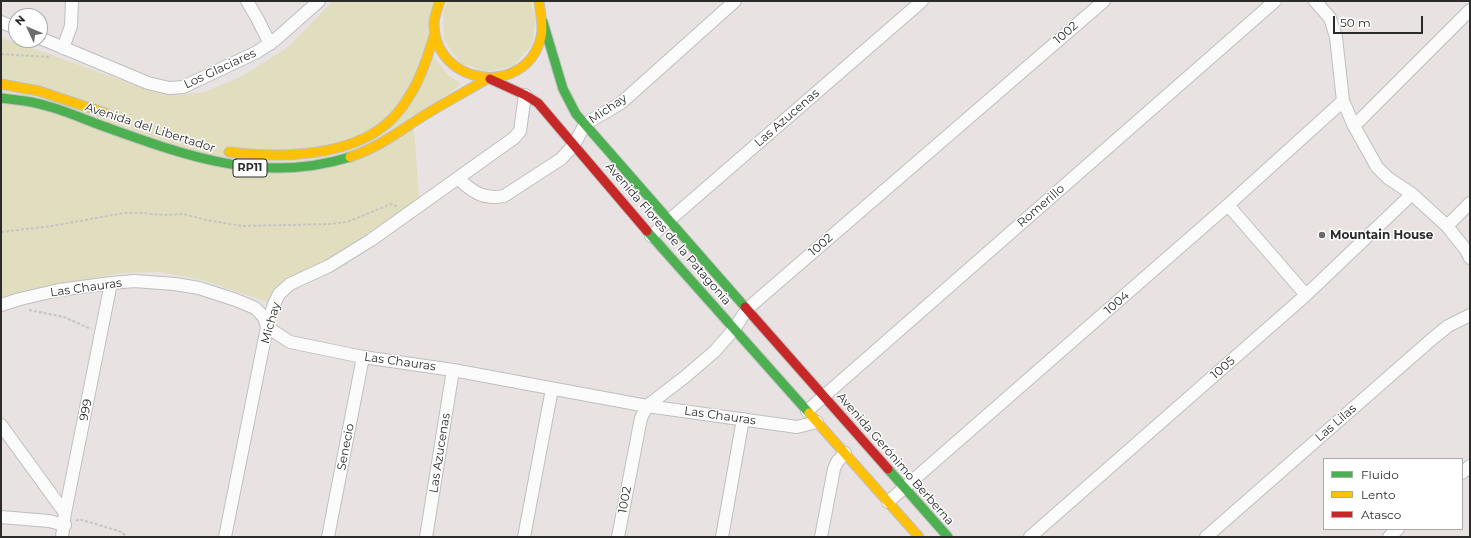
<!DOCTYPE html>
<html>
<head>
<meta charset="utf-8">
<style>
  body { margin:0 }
  #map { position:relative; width:1471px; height:538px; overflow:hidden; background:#e8e2e2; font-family:Montserrat,sans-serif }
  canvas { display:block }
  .frame { position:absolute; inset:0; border:2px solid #2b2b2b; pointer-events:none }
  .legend { position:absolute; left:1323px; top:458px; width:140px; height:72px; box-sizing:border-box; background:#fff; border:1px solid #aaa; margin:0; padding:5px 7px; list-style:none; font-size:12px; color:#2b2b2b }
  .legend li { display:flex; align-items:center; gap:8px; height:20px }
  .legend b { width:20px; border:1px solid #aaa }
  .north { position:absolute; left:8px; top:8px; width:40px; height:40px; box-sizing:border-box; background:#fff; border:1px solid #aaa; border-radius:50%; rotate:314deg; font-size:11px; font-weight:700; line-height:16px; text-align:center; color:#2b2b2b }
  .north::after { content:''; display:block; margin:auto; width:14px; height:18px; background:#6d6b6b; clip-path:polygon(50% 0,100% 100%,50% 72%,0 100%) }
  .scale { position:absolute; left:1333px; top:16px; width:90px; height:18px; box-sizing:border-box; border:2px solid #2b2b2b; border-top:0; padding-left:5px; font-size:12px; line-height:14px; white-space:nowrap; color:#2b2b2b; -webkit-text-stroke:3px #fff; paint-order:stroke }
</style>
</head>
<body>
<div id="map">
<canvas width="1471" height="538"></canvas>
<div class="frame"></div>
<ul class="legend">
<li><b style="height:5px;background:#4caf50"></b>Fluido</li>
<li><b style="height:5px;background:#ffc107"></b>Lento</li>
<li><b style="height:5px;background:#c62828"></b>Atasco</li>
</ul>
<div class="north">N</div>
<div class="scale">50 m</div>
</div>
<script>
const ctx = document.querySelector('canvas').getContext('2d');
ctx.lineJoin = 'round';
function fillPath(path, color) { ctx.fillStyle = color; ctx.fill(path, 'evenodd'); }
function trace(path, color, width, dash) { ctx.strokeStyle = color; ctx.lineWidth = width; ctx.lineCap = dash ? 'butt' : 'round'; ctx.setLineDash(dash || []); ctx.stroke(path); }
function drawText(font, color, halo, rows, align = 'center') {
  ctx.font = font + ' Montserrat,sans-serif'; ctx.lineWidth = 3; ctx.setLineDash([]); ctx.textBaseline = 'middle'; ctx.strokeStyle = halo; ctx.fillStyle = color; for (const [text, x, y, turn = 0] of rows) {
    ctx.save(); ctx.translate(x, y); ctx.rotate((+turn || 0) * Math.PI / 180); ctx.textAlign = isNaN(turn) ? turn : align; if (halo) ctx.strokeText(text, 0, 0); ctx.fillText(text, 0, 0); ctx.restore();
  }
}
fillPath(new Path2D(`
  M 333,1 L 434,1 L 434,57 L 447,74 L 461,84 L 411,121 L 415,139 L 419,198 L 268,302 L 199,279 L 159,272 L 121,273 L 50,286 L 1,301 L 1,38 L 49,54 L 142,88 L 179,95 L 205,92 L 244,75 L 288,47 Z
  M 448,1 L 530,1 L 536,20 L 532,45 L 513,66 L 486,72 L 460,63 L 444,40 L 443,12 Z`), '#e1debf');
const street = new Path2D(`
  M 247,1 L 257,18 L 270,44
  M 1315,1 L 1330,18 L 1336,37 L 1343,101 L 1354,126 L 1377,167 L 1388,178 L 1412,194 L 1447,226 L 1466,250 L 1470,258
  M 1,22 L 16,28
  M 40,38 L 148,83 L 169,88 L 183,87 L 257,52 L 275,40 L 319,1
  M 63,48 L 71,26 L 72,1
  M 1354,126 L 1470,10
  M 458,178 C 472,192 484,200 504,196 L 561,159 L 574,145 L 585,124 L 621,103 L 735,1
  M 1228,205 L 1306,295
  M 1447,226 L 1470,203
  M 651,236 L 922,1
  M 1,305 L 20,299 L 59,290 L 111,283 L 134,281 L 175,284 L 199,288 L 236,300 L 255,308 L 264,317 L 267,327 L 290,342 L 363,357 L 453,370 L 647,406 L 797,427 L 817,422
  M 807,411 L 1275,1
  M 1,425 L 65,513
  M 1462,473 L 1470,466
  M 888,502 L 1228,205 L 1343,101
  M 1,517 L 49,521 L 65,525
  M 62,537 L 65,513 L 111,283
  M 225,537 L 267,327 L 274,304 L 279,294 L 290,284 L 329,266 L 371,240 L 514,138 L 520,131 L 525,95
  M 328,537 L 363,357
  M 426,537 L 453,370
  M 524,537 L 552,389
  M 618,537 L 641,418 L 647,406 L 686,376 L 715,351 L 735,328 L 747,309 L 1104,1
  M 722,537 L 743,419
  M 821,537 L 834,469 L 837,462 L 845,453
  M 1030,537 L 1306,295 L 1412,194
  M 1206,537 L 1432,339 L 1448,326 L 1470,315
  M 1389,537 L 1398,529`);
const fast = new Path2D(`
  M 543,22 L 563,89 L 576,114 L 745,307
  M 1,98 C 9,99 17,100 25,101 C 51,105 76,116 100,125 C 184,155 261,185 350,157
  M 647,231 L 809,413
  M 888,469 L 948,537`);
const slow = new Path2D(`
  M 440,1 C 438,7 435,15 434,22 C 433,86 526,99 541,37 C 544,26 540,13 539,1
  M 1,84 L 39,91 L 105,113
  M 229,152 C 275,158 337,157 377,131 C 391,122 402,109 410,95 C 422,76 428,54 435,33
  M 350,157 C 377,148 397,133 420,118 C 442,104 465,92 487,79
  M 809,413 L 919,537`);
const jam = new Path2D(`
  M 490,79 L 525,95 L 538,103 L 647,231
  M 745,307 L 888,469`);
trace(street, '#bfbfbf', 14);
trace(fast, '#bfbfbf', 11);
trace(slow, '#bfbfbf', 11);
trace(jam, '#bfbfbf', 11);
trace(new Path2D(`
  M 1,54 L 48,57 L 51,55
  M 1,232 L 52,226 L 124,213 L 140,213 L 164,215 L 183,214 L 206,220 L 242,226 L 330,224 L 347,222 L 391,204 L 398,207
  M 29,310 L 64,317 L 91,329
  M 76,521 L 79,519 L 122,532 L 126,537`), '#c5c5c5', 2, [3, 2]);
trace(street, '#fcfbfb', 12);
trace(fast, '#4caf50', 9);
trace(slow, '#ffc107', 9);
trace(jam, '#c62828', 9);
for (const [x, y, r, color] of [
  [1322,235,4,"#6d6b6b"]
]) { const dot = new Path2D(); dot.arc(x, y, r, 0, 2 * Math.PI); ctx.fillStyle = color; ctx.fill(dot); trace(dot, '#fff', 1.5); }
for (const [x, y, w] of [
  [250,168,34]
]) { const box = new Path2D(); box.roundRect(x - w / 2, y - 9, w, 18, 3); ctx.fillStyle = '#fff'; ctx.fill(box); trace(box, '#2b2b2b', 1); }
drawText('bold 11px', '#2b2b2b', null, [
  ["RP11",250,168]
]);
drawText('12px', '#2b2b2b', '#fff', [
  ["1002",1066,33,-41],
  ["Los Glaciares",220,69,-25],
  ["Michay",608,109,-34],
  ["Las Azucenas",787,118,-41],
  ["Avenida del Libertador",150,128,18],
  ["Romerillo",1041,206,-41],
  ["Avenida Flores de la Patagonia",668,234,49],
  ["1002",821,245,-41],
  ["Las Chauras",86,288,-8],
  ["1004",1117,303,-41],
  ["Michay",271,323,-74],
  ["Las Chauras",400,362,8],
  ["1005",1223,368,-41],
  ["999",86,410,-79],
  ["Las Chauras",720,416,8],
  ["Las Lilas",1336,423,-41],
  ["Senecio",346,447,-79],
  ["Las Azucenas",440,453,-81],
  ["Avenida Gerónimo Berberna",895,459,49],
  ["1002",625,500,-79]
]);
drawText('bold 12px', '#2b2b2b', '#fff', [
  ["Mountain House",1330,235]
], 'left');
</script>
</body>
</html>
